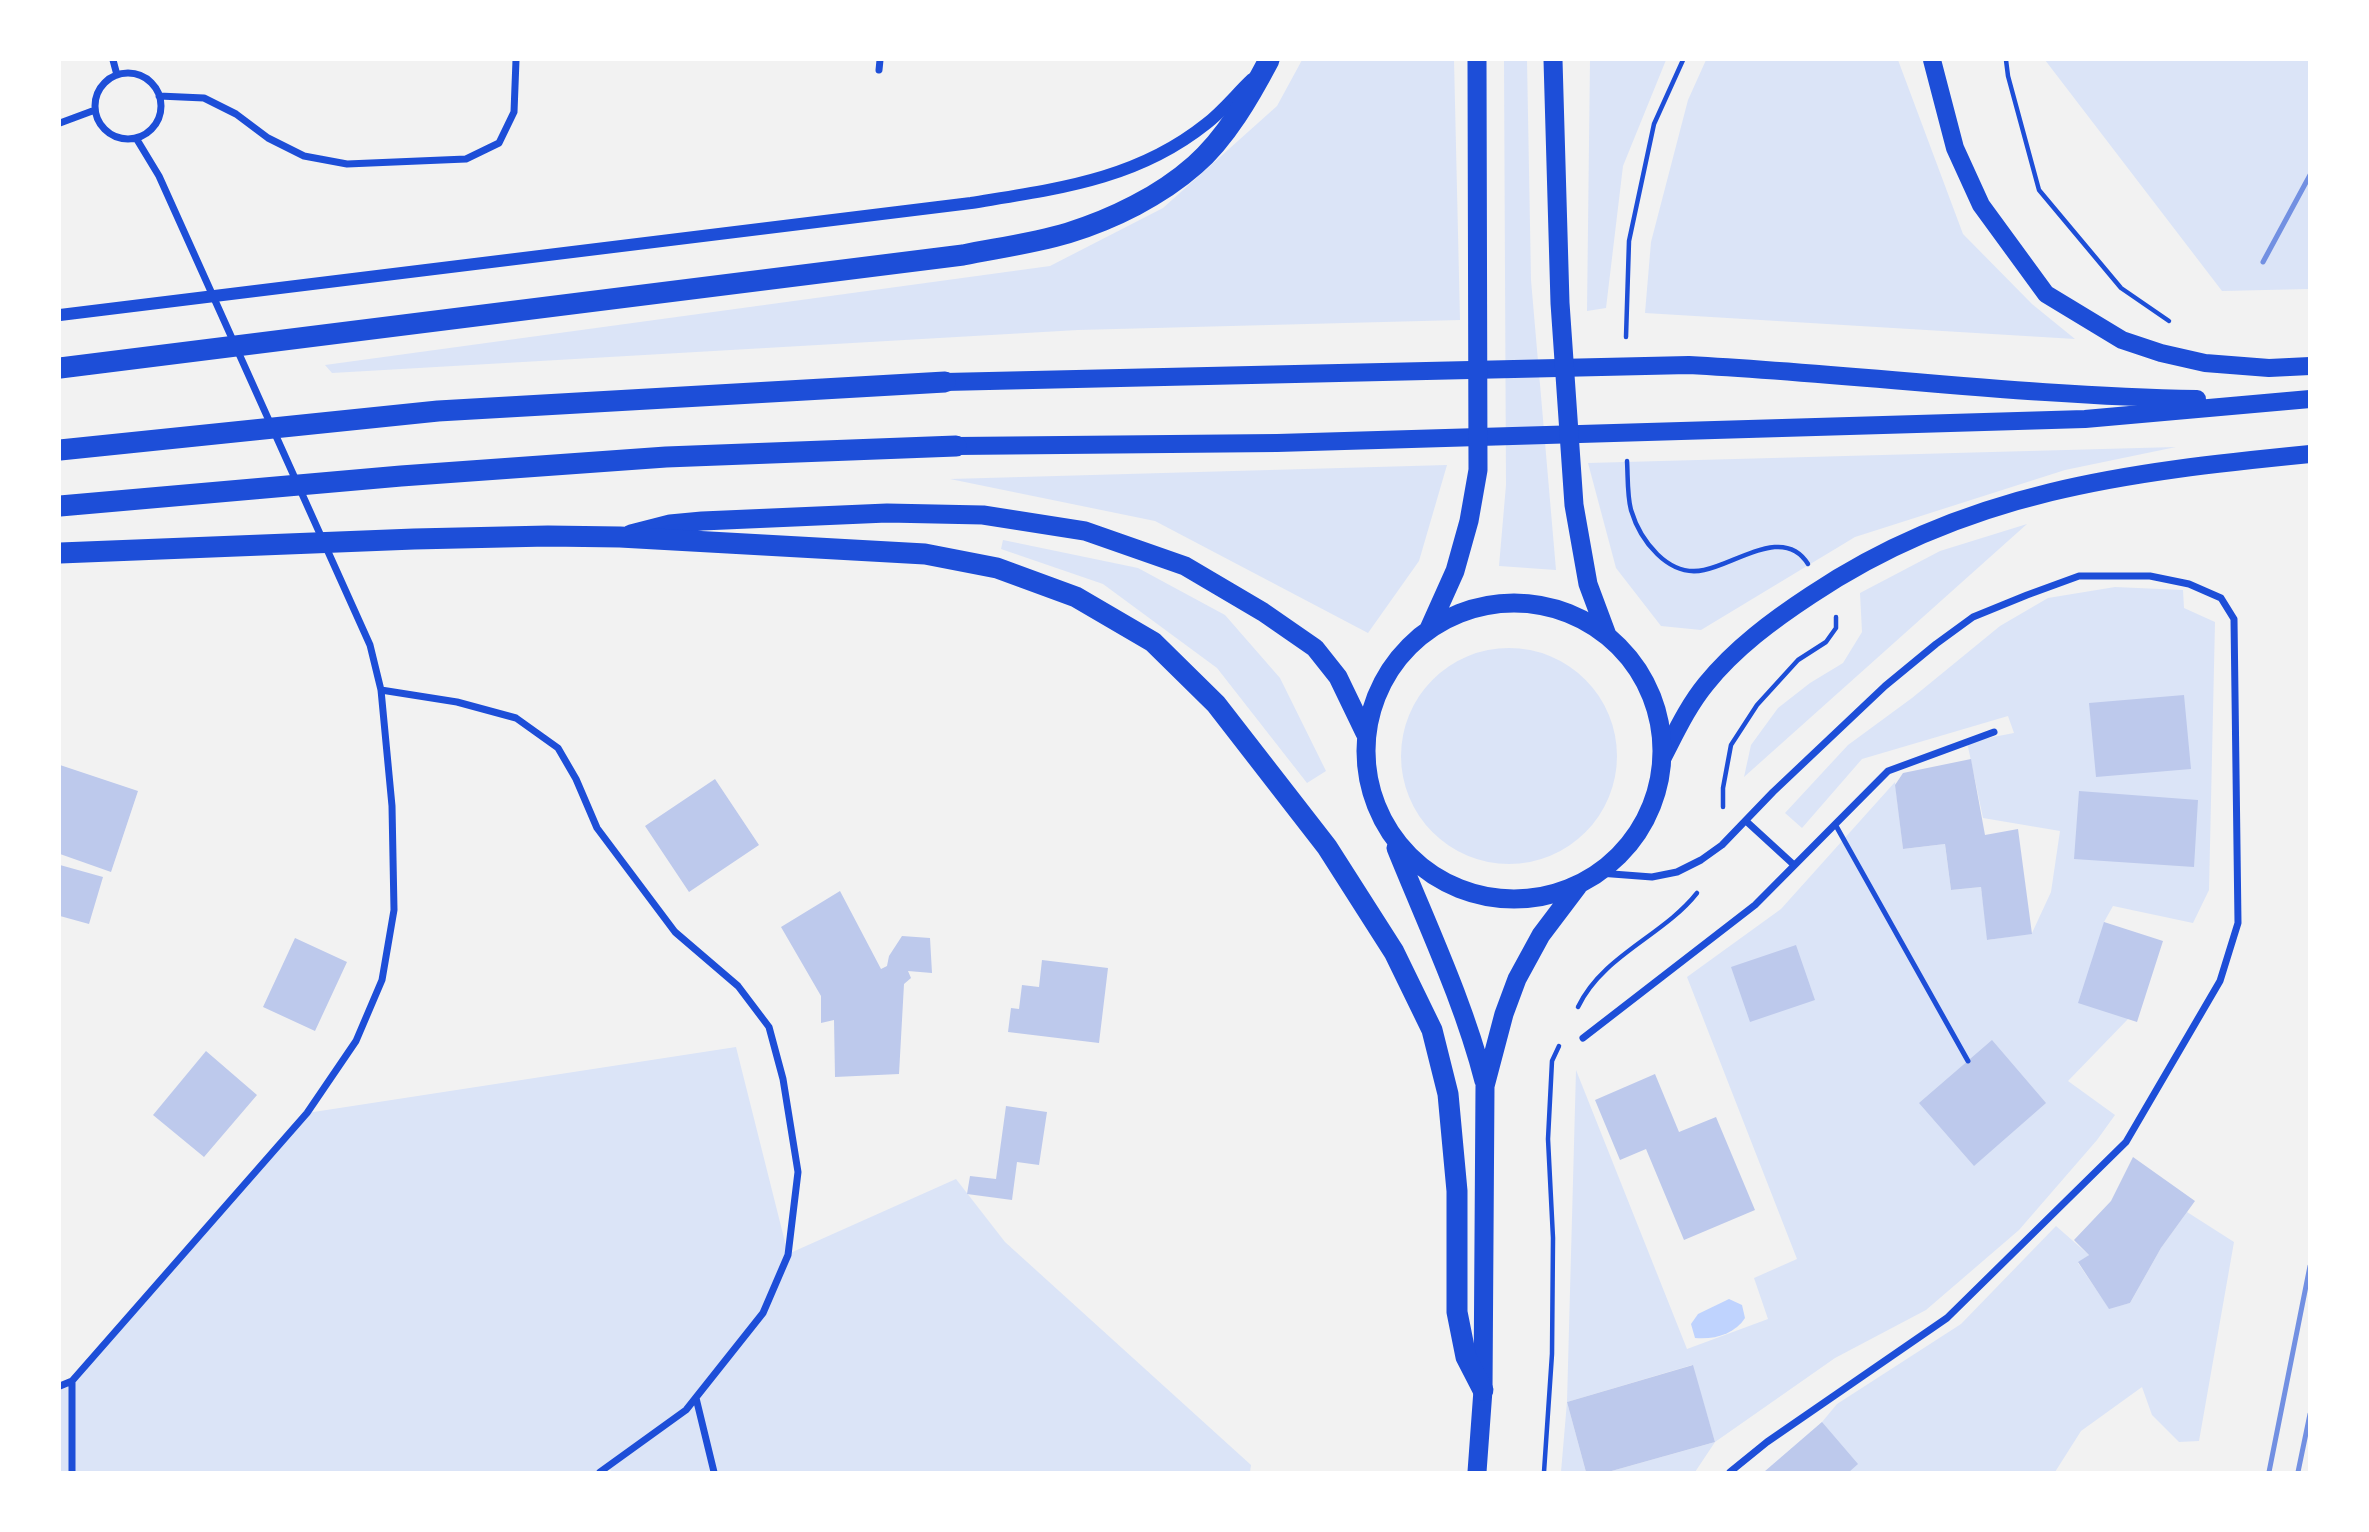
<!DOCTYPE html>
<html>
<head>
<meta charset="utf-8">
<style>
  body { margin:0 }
  #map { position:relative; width:2369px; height:1532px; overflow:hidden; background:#f2f2f2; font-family:"Alegreya Sans",sans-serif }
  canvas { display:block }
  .frame { position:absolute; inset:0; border:61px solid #fff; pointer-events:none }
</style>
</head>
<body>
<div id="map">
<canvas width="2369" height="1532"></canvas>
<div class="frame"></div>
</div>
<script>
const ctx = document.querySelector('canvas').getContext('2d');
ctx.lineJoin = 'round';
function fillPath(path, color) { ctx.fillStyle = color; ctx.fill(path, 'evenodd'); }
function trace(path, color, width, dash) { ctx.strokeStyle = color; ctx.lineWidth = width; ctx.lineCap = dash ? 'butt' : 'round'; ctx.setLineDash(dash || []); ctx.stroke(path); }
fillPath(new Path2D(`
  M 1302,60 L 1454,60 L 1460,320 L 1078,330 L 332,373 L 325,365 L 1050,266 L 1163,208 L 1277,106 Z
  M 1504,60 L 1527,60 L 1531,280 L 1556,570 L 1499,566 L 1506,485 Z
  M 1590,60 L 1666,60 L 1623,166 L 1606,308 L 1587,311 Z
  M 1706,60 L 1898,60 L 1963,234 L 2032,304 L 2075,339 L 1645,313 L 1651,242 L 1688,100 Z
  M 2045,60 L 2309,60 L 2309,289 L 2222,291 Z
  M 2176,447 L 2065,470 L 1855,537 L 1701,630 L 1661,626 L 1616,568 L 1588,463 Z
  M 1447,465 L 1419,561 L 1368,633 L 1155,521 L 950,479 Z
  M 2027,524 L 1744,777 L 1751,745 L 1778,708 L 1810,683 L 1843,663 L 1862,632 L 1860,593 L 1940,551 Z
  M 1003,540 L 1138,568 L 1225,615 L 1280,678 L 1326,771 L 1307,783 L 1217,668 L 1103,584 L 1001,549 Z
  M 2115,587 L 2183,590 L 2184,608 L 2215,622 L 2209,890 L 2193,923 L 2113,906 L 2104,922 L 2128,1019 L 2068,1081 L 2115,1115 L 2097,1140 L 2019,1230 L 1926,1310 L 1835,1358 L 1715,1442 L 1695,1472 L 1608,1472 L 1715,1442 L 1692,1365 L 1567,1402 L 1586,1472 L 1561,1472 L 1567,1402 L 1576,1070 L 1687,1349 L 1768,1319 L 1754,1278 L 1797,1259 L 1687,977 L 1781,909 L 1895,782 L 1903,849 L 1945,844 L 1951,890 L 1981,887 L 1988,940 L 2032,933 L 2051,892 L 2060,831 L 1983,818 L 1967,742 L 2014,733 L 2008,716 L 1862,759 L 1802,828 L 1785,813 L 1848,745 L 1912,698 L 2000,626 L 2048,598 Z
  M1401 756a108 108 0 1 1 216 0a108 108 0 1 1-216 0Z
  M 736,1047 L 788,1254 L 956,1179 L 1005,1242 L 1251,1465 L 1250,1472 L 613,1472 L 607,1468 L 600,1472 L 60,1472 L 60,1384 L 72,1381 L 307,1113 Z
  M 2187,1212 L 2234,1242 L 2199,1441 L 2179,1442 L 2152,1415 L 2142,1387 L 2081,1431 L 2055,1472 L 1764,1472 L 1822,1422 L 1837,1404 L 1961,1324 L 2056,1226 L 2089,1255 L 2078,1263 L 2109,1308 L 2130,1303 L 2161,1248 Z`), '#dbe4f7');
fillPath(new Path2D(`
  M 1729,1299 L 1742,1305 L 1745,1318 C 1735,1334 1714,1340 1695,1338 L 1691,1324 L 1698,1314 Z`), '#bfd3fe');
fillPath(new Path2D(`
  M 2184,695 L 2191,769 L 2096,777 L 2089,703 Z
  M 1971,759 L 1985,835 L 2018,829 L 2032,934 L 1987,940 L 1981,887 L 1951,890 L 1945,844 L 1903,849 L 1895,785 L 1903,773 Z
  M 60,765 L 138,791 L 111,872 L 60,854 Z
  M 715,779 L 759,845 L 689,892 L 645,826 Z
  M 2079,791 L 2198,800 L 2194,867 L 2074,859 Z
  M 60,865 L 103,877 L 89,924 L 60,916 Z
  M 840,891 L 881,969 L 887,966 L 889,956 L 902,936 L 930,938 L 932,973 L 908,971 L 911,978 L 904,984 L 899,1074 L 835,1077 L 834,1020 L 821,1023 L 821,996 L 781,927 Z
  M 2104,922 L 2163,941 L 2137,1022 L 2078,1003 Z
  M 295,938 L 347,962 L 315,1031 L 263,1007 Z
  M 1796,945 L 1815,1000 L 1750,1022 L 1731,967 Z
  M 1042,960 L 1108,968 L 1099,1043 L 1008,1032 L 1011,1008 L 1019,1009 L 1022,985 L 1039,987 Z
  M 1992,1040 L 2046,1103 L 1974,1166 L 1919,1103 Z
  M 206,1051 L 257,1095 L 204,1157 L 153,1115 Z
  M 1655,1074 L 1679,1132 L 1716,1117 L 1755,1210 L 1684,1240 L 1646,1149 L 1620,1160 L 1595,1100 Z
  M 1006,1106 L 1047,1112 L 1039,1165 L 1017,1162 L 1012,1200 L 967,1194 L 970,1176 L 996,1179 Z
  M 2133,1157 L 2195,1201 L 2161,1248 L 2130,1303 L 2109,1309 L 2078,1262 L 2089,1255 L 2074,1240 L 2111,1201 Z
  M 1693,1365 L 1715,1442 L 1608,1472 L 1586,1472 L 1567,1402 Z
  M 1822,1422 L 1858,1464 L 1849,1472 L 1764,1472 Z`), '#bdc9ec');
trace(new Path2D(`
  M 2006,60 L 2008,76 L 2039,190 L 2121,288 L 2169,321
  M 1626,337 L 1629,241 L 1654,124 L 1683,60
  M 1627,461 C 1628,476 1627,495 1631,510 C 1640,540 1668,578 1704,570 C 1736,564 1784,525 1808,564
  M 1723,807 L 1723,788 L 1731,745 L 1757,705 L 1798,660 L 1826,642 L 1836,628 L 1836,617
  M 1578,1007 C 1603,955 1663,936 1697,893
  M 1544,1472 L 1552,1354 L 1553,1238 L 1548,1139 L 1552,1061 L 1559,1046`), '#1d4ed8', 4.5);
trace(new Path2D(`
  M 1835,824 L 1968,1061`), '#1d4ed8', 5);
trace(new Path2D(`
  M 113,60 L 117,75
  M 879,70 L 880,60
  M95 106a33 33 0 1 1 66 0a33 33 0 1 1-66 0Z
  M 159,96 L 204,98 L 236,114 L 268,138 L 304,156 L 347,164 L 466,159 L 499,143 L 514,112 L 516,60
  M 60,123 L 95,110
  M 381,690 L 457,702 L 516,718 L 558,748 L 576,779 L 597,828 L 675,932 L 738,986 L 769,1027 L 783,1079 L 798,1172 L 788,1255 L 763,1313 L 686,1410 L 600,1472
  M 1746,821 L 1794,865
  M 1599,873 L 1652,877 L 1677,872 L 1701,860 L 1722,845 L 1773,792 L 1885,686 L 1936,644 L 1973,617 L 2027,595 L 2079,576 L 2150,576 L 2189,584 L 2221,598 L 2234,619 L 2238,923 L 2220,981 L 2126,1142 L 1947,1318 L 1767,1442 L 1730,1472
  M 1583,1038 L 1755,905 L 1888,771 L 1994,732
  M 72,1381 L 72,1472
  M 60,1386 L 72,1381 L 307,1113 L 356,1041 L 382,980 L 394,910 L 392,806 L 381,690 L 370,645 L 159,176 L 136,138
  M 696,1398 L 714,1472`), '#1d4ed8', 7);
trace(new Path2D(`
  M 60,315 L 971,203 C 1056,189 1136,180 1206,124 C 1223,111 1237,93 1252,79`), '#1d4ed8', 12);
trace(new Path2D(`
  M 1932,60 L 1955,148 L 1981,205 L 2046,294 L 2122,340 L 2161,353 L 2205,363 L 2269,368 L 2310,366
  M 945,382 L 1689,365 C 1858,374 2027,396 2197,399
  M 956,446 L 1277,443 L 2085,419 L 2310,399
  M 1663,757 C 1676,732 1688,706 1706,684 C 1735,648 1773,620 1811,595 C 1966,491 2128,472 2310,454`), '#1d4ed8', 18);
trace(new Path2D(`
  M 1553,60 L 1560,303 L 1574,505 L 1588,584 L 1607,635
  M 631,534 L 670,524 L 702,521 L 887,513 L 983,515 L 1085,531 L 1185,566 L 1263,612 L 1315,648 L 1338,677 L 1365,733
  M1366 751a148 148 0 1 1 296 0a148 148 0 1 1-296 0Z
  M 1429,629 L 1455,571 L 1469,521 L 1478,470 L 1477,60
  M 1396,848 C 1427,925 1463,1000 1484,1081
  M 1477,1472 L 1483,1390 L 1485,1086 L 1504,1014 L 1517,979 L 1541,935 L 1578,886`), '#1d4ed8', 19);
trace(new Path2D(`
  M 60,368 L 963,255 C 998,248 1035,243 1068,233 C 1113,219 1160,196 1195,165 C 1226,138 1250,96 1269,60
  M 60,450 L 438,411 L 945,382
  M 60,506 L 401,476 L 666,457 L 956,446
  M 60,553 L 414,539 L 548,536 L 620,537 L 925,554 L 997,568 L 1076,597 L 1153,642 L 1216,704 L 1327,847 L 1394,952 L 1432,1030 L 1448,1094 L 1457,1191 L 1457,1312 L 1466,1357 L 1483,1390`), '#1d4ed8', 21);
trace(new Path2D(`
  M 2263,262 L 2310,175
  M 2269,1472 L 2310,1266
  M 2298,1472 L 2310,1414`), '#7290e2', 5);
</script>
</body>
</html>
